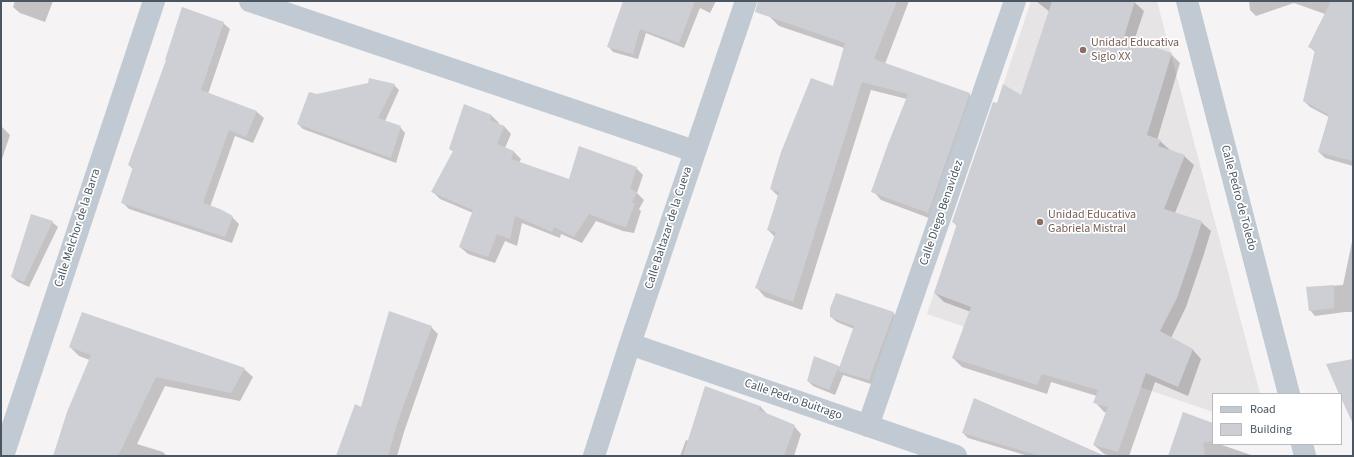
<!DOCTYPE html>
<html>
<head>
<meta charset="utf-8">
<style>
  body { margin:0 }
  #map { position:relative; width:1354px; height:457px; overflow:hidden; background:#f5f3f3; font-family:"Source Sans 3",sans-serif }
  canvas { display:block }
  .frame { position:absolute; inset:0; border:2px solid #4a5661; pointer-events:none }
  .legend { position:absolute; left:1212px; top:393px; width:130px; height:52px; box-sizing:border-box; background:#fff; border:1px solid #b7bbc0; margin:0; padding:5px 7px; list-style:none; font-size:12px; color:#4a5661 }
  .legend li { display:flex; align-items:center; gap:8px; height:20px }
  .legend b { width:20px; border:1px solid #b7bbc0 }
</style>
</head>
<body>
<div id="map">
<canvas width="1354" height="457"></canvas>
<div class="frame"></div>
<ul class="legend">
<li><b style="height:5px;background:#c1cad2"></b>Road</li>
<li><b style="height:11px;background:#cdcfd5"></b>Building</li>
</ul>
</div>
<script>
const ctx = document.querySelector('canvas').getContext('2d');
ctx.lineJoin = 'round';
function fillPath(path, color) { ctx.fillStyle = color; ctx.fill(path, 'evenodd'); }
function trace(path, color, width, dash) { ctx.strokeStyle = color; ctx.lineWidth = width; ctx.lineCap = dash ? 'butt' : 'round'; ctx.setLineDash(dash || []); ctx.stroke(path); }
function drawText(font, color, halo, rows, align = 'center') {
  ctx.font = font + ' "Source Sans 3",sans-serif'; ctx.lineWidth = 3.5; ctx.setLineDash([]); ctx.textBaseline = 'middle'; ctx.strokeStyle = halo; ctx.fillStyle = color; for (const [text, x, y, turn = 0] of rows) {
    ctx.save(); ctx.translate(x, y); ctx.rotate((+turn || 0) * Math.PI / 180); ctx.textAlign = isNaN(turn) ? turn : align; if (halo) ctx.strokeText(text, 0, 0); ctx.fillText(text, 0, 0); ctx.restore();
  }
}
fillPath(new Path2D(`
  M 1031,1 L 1157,1 L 1260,394 L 1213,394 L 1213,412 L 927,314 Z`), '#e6e4e5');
fillPath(new Path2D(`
  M 15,1 L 53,1 L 45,22 L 20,13 L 13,7 Z
  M 625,1 L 716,1 L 710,13 L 700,8 L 684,48 L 646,33 L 638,59 L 613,52 L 608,46 Z
  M 776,1 L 909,1 L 885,64 L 969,94 L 978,103 L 937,221 L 881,200 L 873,191 L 907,99 L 871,90 L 802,310 L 765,297 L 757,288 L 775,237 L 768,230 L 779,197 L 771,189 L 833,87 L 844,48 L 779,26 L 770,17 Z
  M 1036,1 L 1133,1 L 1144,11 L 1134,41 L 1171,54 L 1180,63 L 1157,140 L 1160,141 L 1170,150 L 1184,156 L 1194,165 L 1175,213 L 1201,222 L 1211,231 L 1203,257 L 1186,307 L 1171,338 L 1192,349 L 1201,359 L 1188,396 L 1155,382 L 1129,456 L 1112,456 L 1104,454 L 1094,445 L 1107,413 L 1104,412 L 1095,402 L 1097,396 L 1051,382 L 1047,394 L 962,367 L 953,358 L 971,312 L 944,302 L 935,293 L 957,226 L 953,222 L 997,104 L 1021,97 L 1050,12 Z
  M 1249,1 L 1344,1 L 1353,5 L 1353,166 L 1325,158 L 1319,152 L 1329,117 L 1310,107 L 1304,101 L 1316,53 L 1310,47 L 1325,14 L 1294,3 L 1256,16 L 1250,10 Z
  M 223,23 L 230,29 L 208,94 L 257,112 L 264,118 L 253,143 L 235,136 L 210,207 L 232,217 L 239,224 L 232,243 L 129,209 L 122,202 L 134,170 L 129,165 Z
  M 394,85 L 399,90 L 385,121 L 400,127 L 405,133 L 396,163 L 303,129 L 298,124 L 317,95 Z
  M 465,105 L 492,116 L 499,123 L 498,124 L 504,126 L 511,134 L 505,148 L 514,152 L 521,159 L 519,163 L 569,181 L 636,168 L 643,175 L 637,193 L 644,200 L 639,209 L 641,211 L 634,233 L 623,231 L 596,221 L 582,243 L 561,234 L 560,238 L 522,223 L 517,246 L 505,241 L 495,263 L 468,254 L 460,247 L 473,213 L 440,199 L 433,192 L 454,152 L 450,149 Z
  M 1,126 L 10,135 L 1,162 Z
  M 52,222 L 58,227 L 29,287 L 18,282 L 12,277 Z
  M 1353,237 L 1353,312 L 1345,312 L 1315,316 L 1310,310 L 1307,288 L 1343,285 Z
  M 893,313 L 898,318 L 874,385 L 843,375 L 835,395 L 813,386 L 808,381 L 815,358 L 840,367 L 854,329 L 837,322 L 831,317 Z
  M 431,327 L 438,334 L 404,432 L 397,456 L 337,456 L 361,408 Z
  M 70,347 L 244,369 L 253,377 L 240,401 L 165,386 L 137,444 L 163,452 L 167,456 L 54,456 L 90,360 L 79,356 Z
  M 760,406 L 767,414 L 794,426 L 801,434 L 794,456 L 680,456 L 686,440 L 689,441 Z
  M 1213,424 L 1213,444 L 1223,444 L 1222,445 L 1254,456 L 1169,456 Z
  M 963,433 L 1082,456 L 1028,456 L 968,438 Z`), '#0003');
fillPath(new Path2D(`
  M 623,1 L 695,1 L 679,43 L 640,29 L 633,54 L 607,47 Z
  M 758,1 L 897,1 L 874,59 L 970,93 L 928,213 L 871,192 L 888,144 L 908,94 L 862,82 L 793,302 L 755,288 L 776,232 L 767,230 L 779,192 L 770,189 L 781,152 L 811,78 L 833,86 L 845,43 L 755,12 Z
  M 1052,1 L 1135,1 L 1124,37 L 1172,53 L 1147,135 L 1161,140 L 1158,146 L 1185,155 L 1164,209 L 1202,221 L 1194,248 L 1177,298 L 1160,331 L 1193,349 L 1178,387 L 1146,373 L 1118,452 L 1093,445 L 1108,407 L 1093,403 L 1098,390 L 1042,374 L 1037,385 L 952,358 L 971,307 L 934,293 L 957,224 L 952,222 L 993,102 L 997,103 L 1003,84 L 1021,95 Z
  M 1331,1 L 1353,1 L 1353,161 L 1318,152 L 1329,115 L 1303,101 L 1315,50 L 1308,47 Z
  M 182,7 L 224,22 L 201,90 L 257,111 L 246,137 L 229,130 L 203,203 L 220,209 L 233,216 L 225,237 L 121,203 L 133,167 L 128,165 L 166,60 L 165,60 Z
  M 369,78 L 395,84 L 378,118 L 401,126 L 391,158 L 297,124 L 309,92 L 317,94 L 368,83 Z
  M 464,104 L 492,115 L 490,120 L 504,126 L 497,144 L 514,151 L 511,159 L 569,179 L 579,146 L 637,167 L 630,189 L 637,192 L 632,203 L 635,203 L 626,227 L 615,224 L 589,214 L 574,237 L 554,227 L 552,232 L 515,216 L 510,239 L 497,234 L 488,257 L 459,247 L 473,210 L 431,192 L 453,151 L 449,149 Z
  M 31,214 L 53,221 L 24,282 L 11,277 Z
  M 1334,285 L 1334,308 L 1309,311 L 1306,287 Z
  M 836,293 L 894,312 L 869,380 L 838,371 L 854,326 L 830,317 L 830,308 Z
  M 389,311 L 432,326 L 397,424 L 388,456 L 336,456 L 355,404 L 361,407 Z
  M 82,312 L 245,368 L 231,393 L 156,377 L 118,456 L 53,456 L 67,412 L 91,355 L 69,347 Z
  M 814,356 L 839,366 L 829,390 L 807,381 Z
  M 1353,359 L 1353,424 L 1341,398 L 1341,394 L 1339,394 L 1326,364 Z
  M 705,386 L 760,406 L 759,410 L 795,425 L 784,456 L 683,456 Z
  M 974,398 L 1015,416 L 1105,456 L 1040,456 L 962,433 Z
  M 1183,412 L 1213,423 L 1213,441 L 1203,443 L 1205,456 L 1168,456 Z`), '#cdcfd5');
trace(new Path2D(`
  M 250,1 L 694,151
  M 1187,1 L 1289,394
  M 630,344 L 956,456
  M 868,426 L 1015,1
  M 1302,444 L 1305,456
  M 3,456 L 154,1
  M 594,456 L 630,344 L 746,1`), '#c1cad2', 22);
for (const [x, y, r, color] of [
  [1083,50,4,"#8d6e63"],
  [1040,222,4,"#8d6e63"]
]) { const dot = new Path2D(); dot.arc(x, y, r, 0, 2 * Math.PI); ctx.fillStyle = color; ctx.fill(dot); trace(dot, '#fff', 1.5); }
drawText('12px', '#785e54', '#fff', [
  ["Unidad Educativa",1091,43],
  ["Siglo XX",1091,57],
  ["Unidad Educativa",1048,215],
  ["Gabriela Mistral",1048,229]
], 'left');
drawText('12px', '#4a5661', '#fff', [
  ["Calle Pedro de Toledo",1238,198,75],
  ["Calle Diego Benavidez",942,213,-71],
  ["Calle Melchor de la Barra",78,228,-72],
  ["Calle Baltazar de la Cueva",669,228,-72],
  ["Calle Pedro Buitrago",793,400,19]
]);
</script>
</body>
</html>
